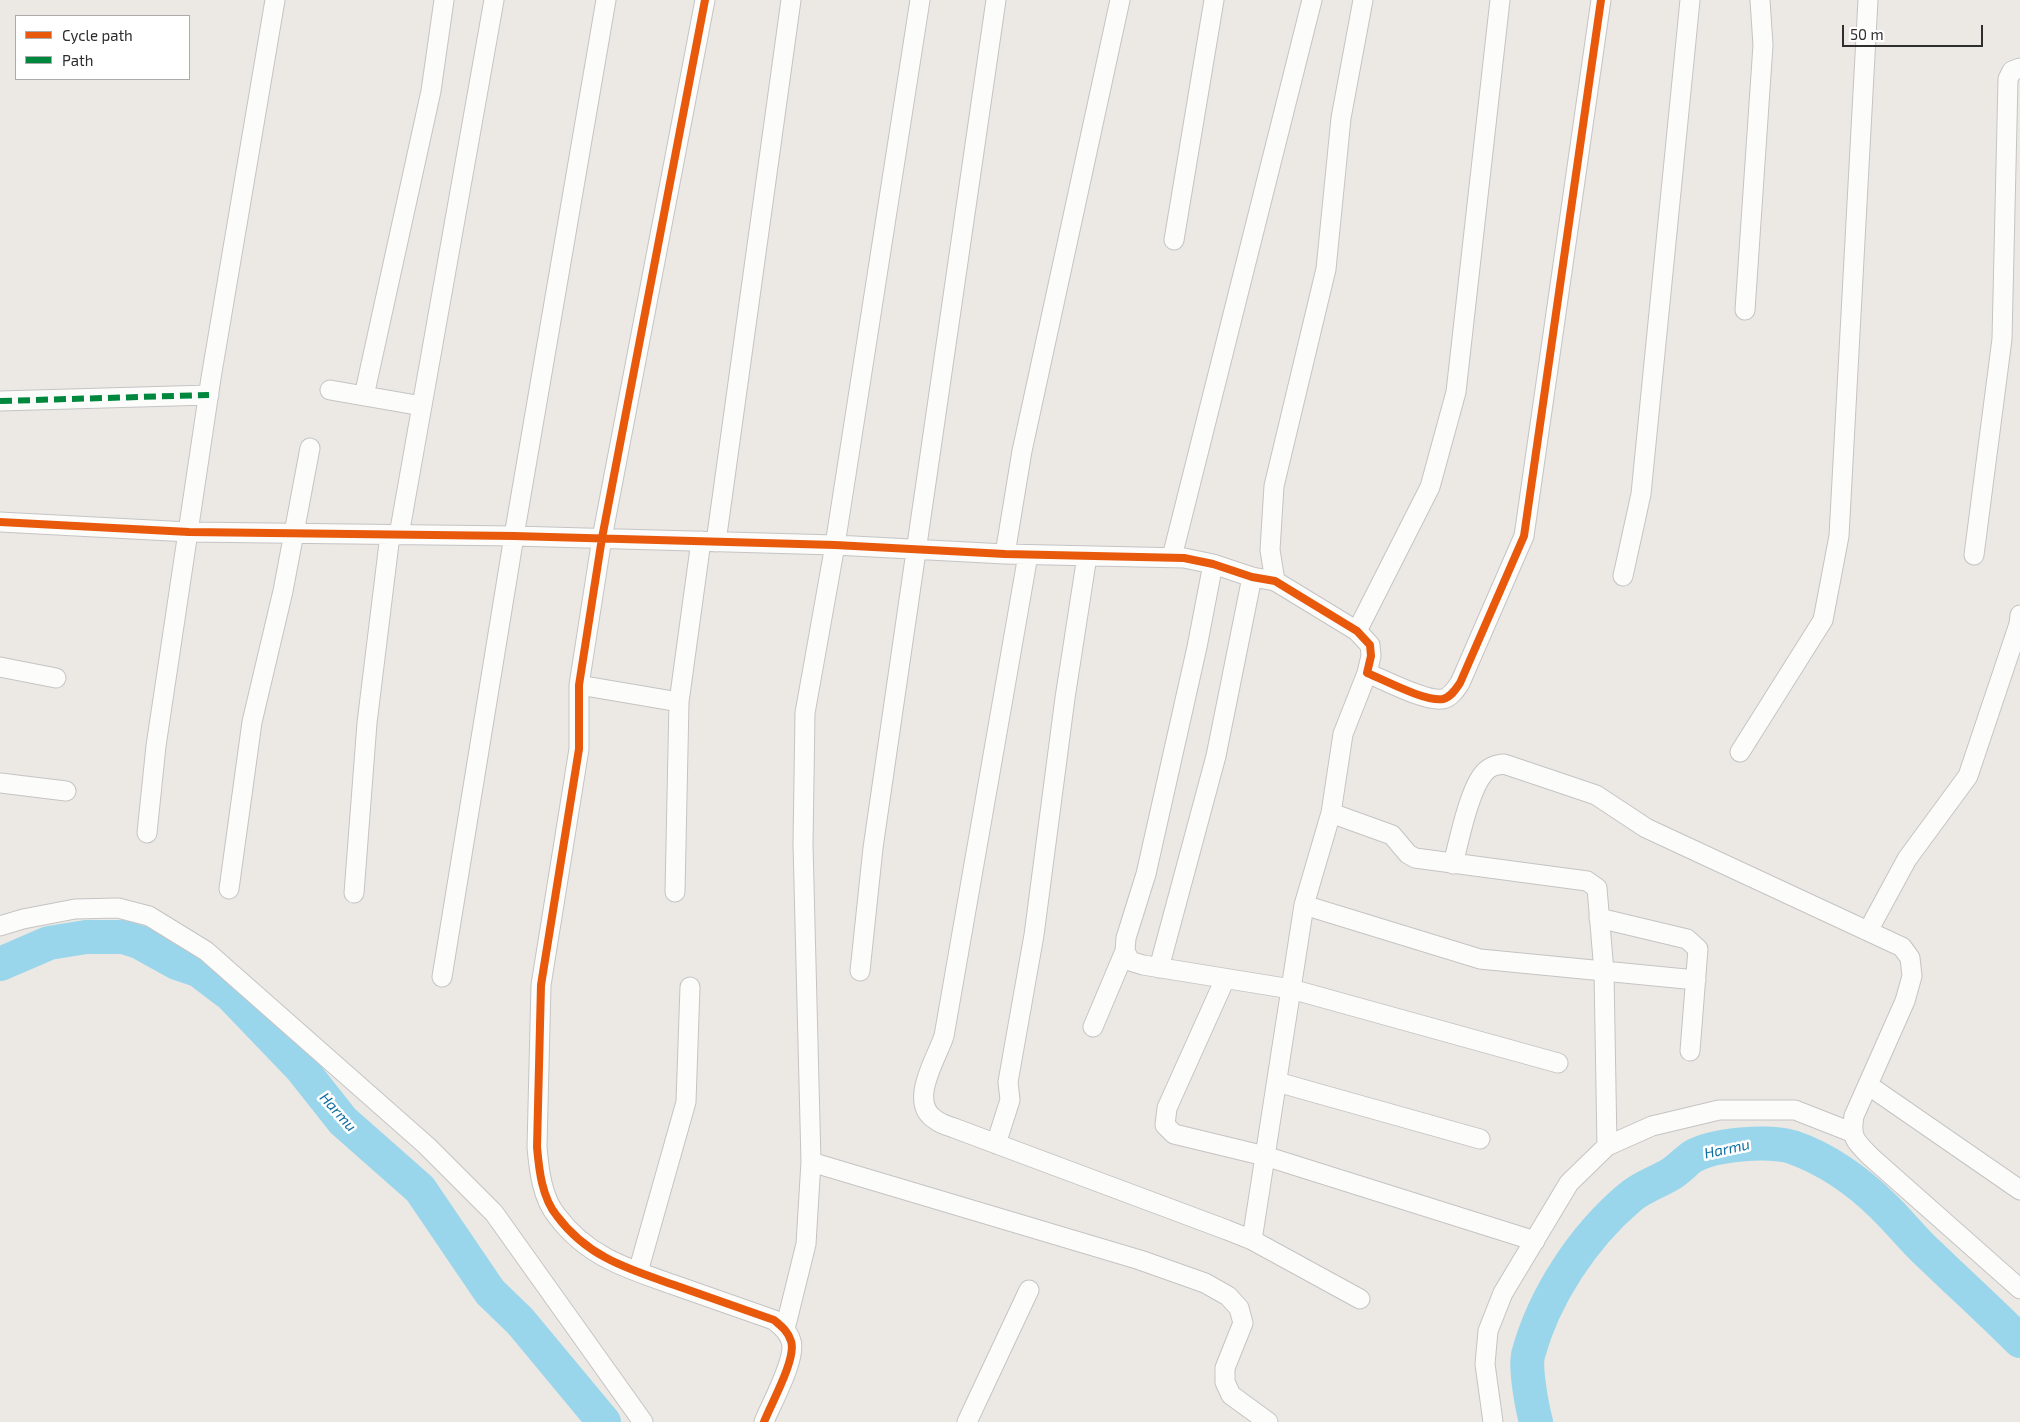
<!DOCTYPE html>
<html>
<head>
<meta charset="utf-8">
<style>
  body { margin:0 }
  #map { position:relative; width:2020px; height:1422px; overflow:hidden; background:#ece8e4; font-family:"Exo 2",sans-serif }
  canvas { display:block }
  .legend { position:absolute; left:15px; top:15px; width:175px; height:65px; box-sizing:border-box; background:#fff; border:1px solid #ababab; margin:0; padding:6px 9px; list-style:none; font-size:15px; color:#2e2e2e }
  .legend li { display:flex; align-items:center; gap:10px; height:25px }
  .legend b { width:25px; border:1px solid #ababab }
  .scale { position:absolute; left:1842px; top:25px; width:141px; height:22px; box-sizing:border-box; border:2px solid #2e2e2e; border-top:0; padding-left:6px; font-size:15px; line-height:18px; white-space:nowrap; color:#2e2e2e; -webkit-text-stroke:4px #fff; paint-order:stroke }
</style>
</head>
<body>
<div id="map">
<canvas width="2020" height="1422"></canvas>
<ul class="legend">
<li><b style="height:6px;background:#e8590c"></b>Cycle path</li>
<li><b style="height:6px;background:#00873e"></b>Path</li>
</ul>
<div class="scale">50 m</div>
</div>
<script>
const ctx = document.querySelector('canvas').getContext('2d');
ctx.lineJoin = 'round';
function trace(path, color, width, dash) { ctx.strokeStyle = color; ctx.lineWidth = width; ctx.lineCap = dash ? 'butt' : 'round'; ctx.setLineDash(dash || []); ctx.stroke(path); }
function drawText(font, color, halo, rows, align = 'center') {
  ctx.font = font + ' "Exo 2",sans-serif'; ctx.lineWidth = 5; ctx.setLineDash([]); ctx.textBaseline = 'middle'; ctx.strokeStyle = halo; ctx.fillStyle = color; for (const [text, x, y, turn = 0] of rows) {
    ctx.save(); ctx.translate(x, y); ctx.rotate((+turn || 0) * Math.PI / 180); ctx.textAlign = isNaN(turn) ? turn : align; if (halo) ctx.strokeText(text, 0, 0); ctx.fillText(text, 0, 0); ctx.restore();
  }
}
trace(new Path2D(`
  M 0,964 L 49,943 L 86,937 L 123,937 L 139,942 L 177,963 L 198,970 L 231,995 L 301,1068 L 343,1121 L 420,1189 L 490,1292 L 520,1321 L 604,1422
  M 1536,1422 C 1532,1407 1525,1369 1528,1355 C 1544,1296 1583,1237 1629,1198 C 1641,1187 1658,1182 1671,1174 C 1679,1169 1685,1162 1692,1157 C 1713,1144 1768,1140 1792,1147 C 1825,1158 1858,1181 1883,1206 C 1899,1221 1913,1240 1930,1255 C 1960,1284 1991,1312 2020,1341`), '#99d6ec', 34);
const minor = new Path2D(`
  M 705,0 L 602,538 L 579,685 L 579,749 L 541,985 L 537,1147 C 539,1170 542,1198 557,1216 C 589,1259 632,1270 680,1287 C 711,1298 743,1309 774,1320 C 781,1326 788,1331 791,1341 C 797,1358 771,1404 764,1422
  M 1174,240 L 1214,0
  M 1745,310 L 1763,45 L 1760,0
  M 330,390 L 422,406
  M 364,396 L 431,91 L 444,0
  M 0,401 L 209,395
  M 0,522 L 189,532 L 514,536 L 835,545 L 1005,554 L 1184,558 L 1213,564 L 1252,577 L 1275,581 L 1357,631 L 1370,645 L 1371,656 L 1367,673 C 1385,680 1425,702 1443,699 C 1451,697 1456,689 1460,683 L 1524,536 L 1601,0
  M 399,535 L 494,0
  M 716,542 L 791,0
  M 1005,554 L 1022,451 L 1120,0
  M 1028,555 L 944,1036 C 937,1058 907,1103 936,1120 C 941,1124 948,1126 954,1128 L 1227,1230 L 1252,1240 L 1360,1299
  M 1974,555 L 2002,339 L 2008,79 L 2012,71 L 2020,68
  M 1172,557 L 1312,0
  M 1213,564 L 1197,647 L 1146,874 L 1126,938 L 1125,951 L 1130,961 L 1143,965 L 1291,989 L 1558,1063
  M 1623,576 L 1641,494 L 1690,0
  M 1275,581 L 1270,550 L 1274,486 L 1326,269 L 1341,118 L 1363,0
  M 1357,631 L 1430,487 L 1456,392 L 1500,0
  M 0,667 L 56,678
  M 579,685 L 679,702
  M 1740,752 L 1823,620 L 1839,536 L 1868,0
  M 0,783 L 66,791
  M 1331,813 L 1392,835 L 1408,854 L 1415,858 L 1587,881 L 1597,888 L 1604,972 L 1607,1146
  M 147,833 L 156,746 L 211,378 L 275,0
  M 1453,864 C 1459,841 1469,790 1484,773 C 1490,766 1496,765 1504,764 L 1596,795 L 1646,828 L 1902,947 L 1910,958 L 1912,976 L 1905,1001 L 1854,1116 C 1850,1138 1856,1142 1871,1157 L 2020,1289
  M 229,889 L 252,722 L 283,591 L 310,448
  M 675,892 L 679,702 L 701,541
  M 354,893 L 367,723 L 390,535
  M 1304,905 L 1480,959 L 1696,980
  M 1599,918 L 1687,939 L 1698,949 L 1690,1051
  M 0,926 L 23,919 L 75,909 L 118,908 L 149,916 L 206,951 L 427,1146 L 494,1213 L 643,1422
  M 1868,931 L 1907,859 L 1968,776 L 2019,624 L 2020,615
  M 1159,968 L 1216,756 L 1252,577
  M 860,971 L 873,848 L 996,0
  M 442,977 L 514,536 L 606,0
  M 1225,979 L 1167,1108 L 1165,1125 L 1174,1134 L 1265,1156 L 1535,1241
  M 1093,1027 L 1125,951
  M 1277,1082 L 1480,1139
  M 1868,1085 L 2020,1190
  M 996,1144 L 1010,1100 L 1008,1082 L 1034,935 L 1065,698 L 1087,556
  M 811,1162 L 1140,1260 L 1205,1283 L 1228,1296 L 1239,1308 L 1243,1323 L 1225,1368 L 1225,1382 L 1231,1395 L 1268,1422
  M 1252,1240 L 1304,905 L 1331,813 L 1343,734 L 1367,673
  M 638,1272 L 686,1102 L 690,987
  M 785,1329 L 806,1244 L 811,1162 L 803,844 L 805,713 L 835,545 L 920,0
  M 967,1422 L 1029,1290
  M 1493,1422 L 1485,1364 L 1488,1331 L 1503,1293 L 1569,1183 L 1607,1146 L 1652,1126 L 1719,1110 L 1795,1110 L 1851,1132`);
trace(minor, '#c5c4c5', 21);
trace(minor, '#fcfcfb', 19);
trace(new Path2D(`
  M 0,401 L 209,395`), '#00873e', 6, [12, 6]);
trace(new Path2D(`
  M 705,0 L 602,538 L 579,685 L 579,749 L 541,985 L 537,1147 C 539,1170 542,1198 557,1216 C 589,1259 632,1270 680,1287 C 711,1298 743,1309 774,1320 C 781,1326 788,1331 791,1341 C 797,1358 771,1404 764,1422
  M 0,522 L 189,532 L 514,536 L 835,545 L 1005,554 L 1184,558 L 1213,564 L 1252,577 L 1275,581 L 1357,631 L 1370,645 L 1371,656 L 1367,673 C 1385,680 1425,702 1443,699 C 1451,697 1456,689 1460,683 L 1524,536 L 1601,0`), '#e8590c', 8);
drawText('italic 15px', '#0d6fa3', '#fff', [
  ["Harmu",338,1112,48],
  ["Harmu",1727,1149,-12]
]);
</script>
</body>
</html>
